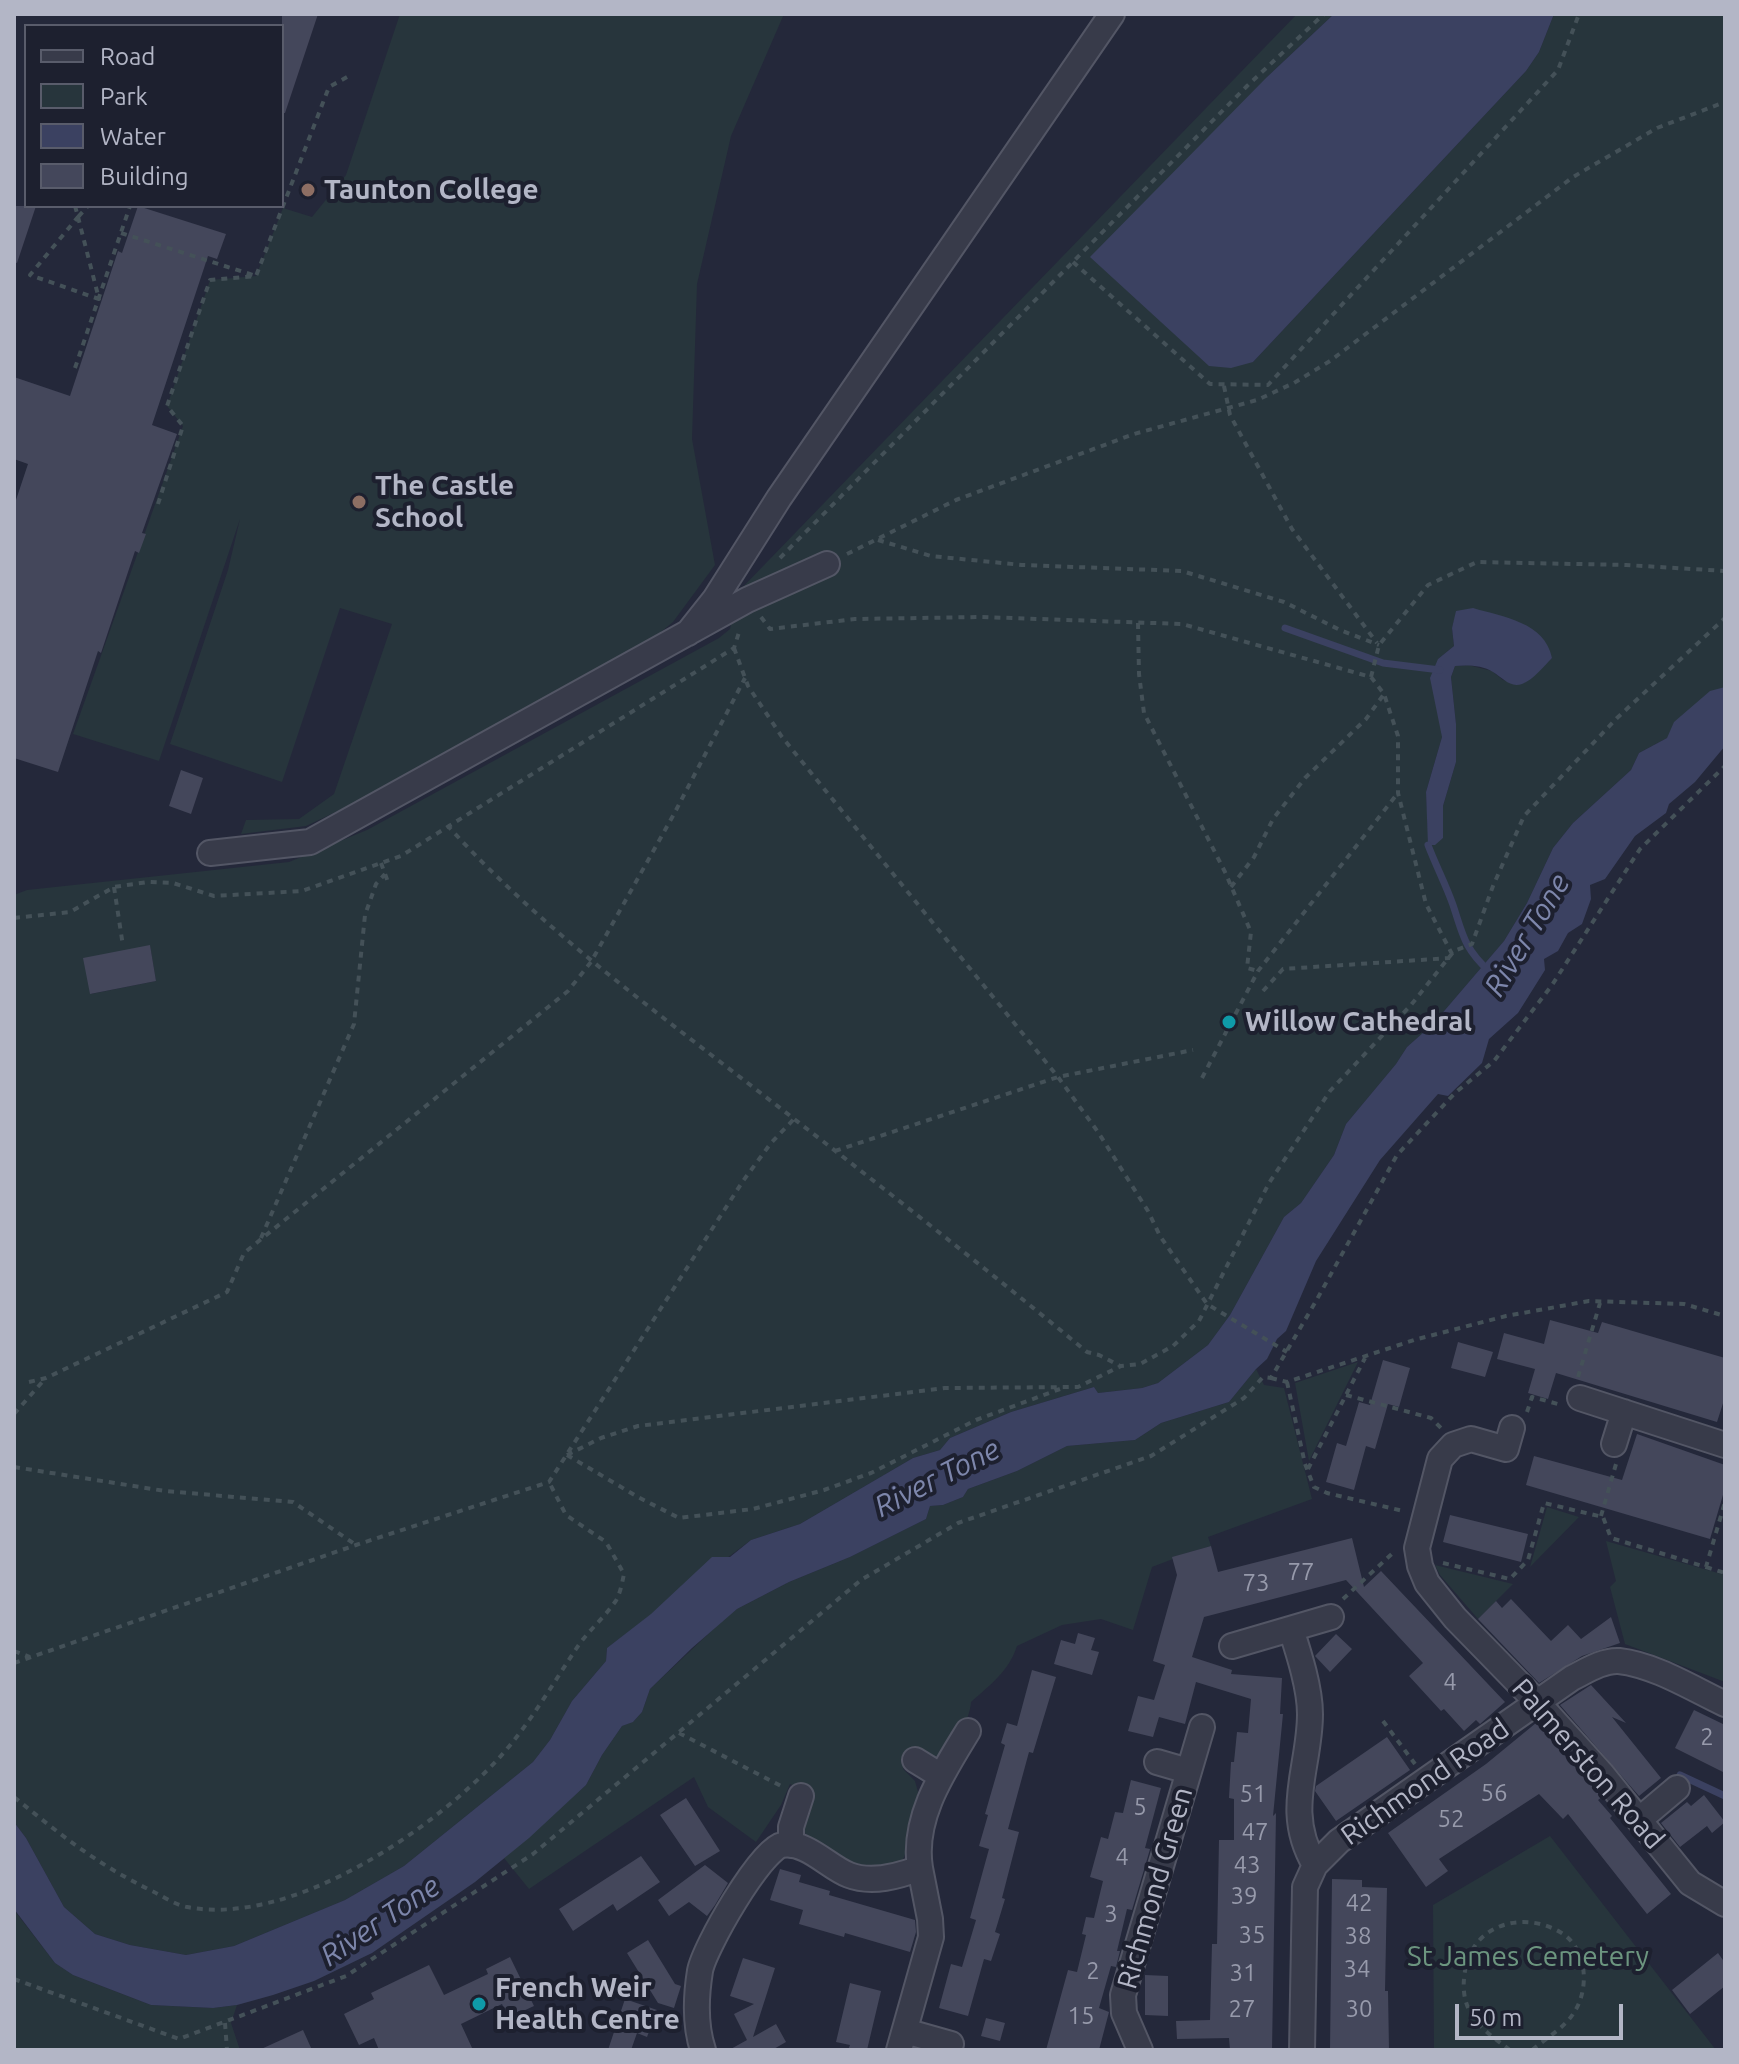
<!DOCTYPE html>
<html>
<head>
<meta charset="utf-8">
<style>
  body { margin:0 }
  #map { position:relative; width:1739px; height:2064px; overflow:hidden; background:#24283a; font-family:Ubuntu,sans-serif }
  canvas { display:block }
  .frame { position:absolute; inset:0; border:16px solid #b3b6c6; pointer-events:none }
  .legend { position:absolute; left:24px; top:24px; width:260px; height:184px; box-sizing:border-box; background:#1d202f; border:2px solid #595c6b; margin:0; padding:10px 14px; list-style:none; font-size:24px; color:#b3b6c6 }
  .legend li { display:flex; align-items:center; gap:16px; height:40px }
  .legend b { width:40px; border:2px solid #595c6b }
  .scale { position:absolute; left:1455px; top:2004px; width:168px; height:36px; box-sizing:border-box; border:4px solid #b3b6c6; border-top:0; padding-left:10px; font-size:24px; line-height:28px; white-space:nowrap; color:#b3b6c6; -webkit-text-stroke:6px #1d202f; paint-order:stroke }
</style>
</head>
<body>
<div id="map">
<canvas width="1739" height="2064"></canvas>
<div class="frame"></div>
<ul class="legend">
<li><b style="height:10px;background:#383b4a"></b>Road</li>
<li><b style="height:22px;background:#27353c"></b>Park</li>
<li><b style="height:22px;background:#3b4161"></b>Water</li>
<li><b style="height:22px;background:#44475b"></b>Building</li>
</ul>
<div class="scale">50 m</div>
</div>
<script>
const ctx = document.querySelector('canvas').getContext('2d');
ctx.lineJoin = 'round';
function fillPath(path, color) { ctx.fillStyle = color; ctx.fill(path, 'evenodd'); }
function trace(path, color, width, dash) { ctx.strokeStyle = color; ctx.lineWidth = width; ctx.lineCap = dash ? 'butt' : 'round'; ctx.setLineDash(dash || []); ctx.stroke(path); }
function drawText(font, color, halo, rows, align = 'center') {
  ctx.font = font + ' Ubuntu,sans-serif'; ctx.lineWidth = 8; ctx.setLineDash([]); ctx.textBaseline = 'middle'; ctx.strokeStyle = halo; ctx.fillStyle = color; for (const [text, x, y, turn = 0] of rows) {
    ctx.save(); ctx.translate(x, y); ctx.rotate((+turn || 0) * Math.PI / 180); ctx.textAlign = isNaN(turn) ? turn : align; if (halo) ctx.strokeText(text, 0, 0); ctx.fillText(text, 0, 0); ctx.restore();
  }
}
fillPath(new Path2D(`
  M 400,14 L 784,14 L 731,136 L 697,284 L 692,439 L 715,565 L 673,622 L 638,651 L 372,795 L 306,826 L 241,834 L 246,820 L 299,819 L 334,794 L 392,624 L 340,608 L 282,782 L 170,744 L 228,570 L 240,519 L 159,761 L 73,734 L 183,426 L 167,406 L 210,280 L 256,276 L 283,208 L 312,217 L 346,175 Z
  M 1297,14 L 1334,14 L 1267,77 L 1253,362 L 1526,71 L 1539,52 L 1554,14 L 1725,14 L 1725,687 L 1667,738 L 1639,753 L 1631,770 L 1573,823 L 1553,848 L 1527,903 L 1504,941 L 1433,1024 L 1407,1047 L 1396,1064 L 1346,1124 L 1334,1155 L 1301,1203 L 1284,1217 L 1230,1315 L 1208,1345 L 1158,1383 L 1142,1388 L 1098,1393 L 1094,1387 L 1011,1412 L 950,1438 L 940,1450 L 913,1458 L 800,1524 L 751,1540 L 607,1648 L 606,1661 L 572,1701 L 550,1740 L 533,1762 L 404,1866 L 345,1900 L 234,1946 L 186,1955 L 130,1945 L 95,1934 L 64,1907 L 26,1838 L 14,1822 L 14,895 L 27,890 L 289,862 L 367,830 L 719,638 L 730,629 L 738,592 ZM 1457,611 L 1552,658 L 1524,683 L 1503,680 L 1492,671 L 1468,665 L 1455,666 L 1451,677 L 1456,724 L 1456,762 L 1443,806 L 1443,838 L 1429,845 L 1426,792 L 1442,737 L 1438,659 L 1454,646 L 1452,628 ZM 150,946 L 156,981 L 91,994 Z
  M 1358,1362 L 1309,1461 L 1295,1383 Z
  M 1256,1369 L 1264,1385 L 1284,1388 L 1312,1499 L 1208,1537 L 1211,1546 L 1173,1557 L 1173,1559 L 1152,1567 L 1133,1630 L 1101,1619 L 1062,1625 L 1017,1646 C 1009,1671 990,1685 971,1702 C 970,1720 950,1765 925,1757 C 924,1757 915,1750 914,1750 L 903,1769 L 915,1781 L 918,1792 L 907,1834 L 907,1850 L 901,1864 C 892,1866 883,1868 874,1868 C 849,1868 815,1847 801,1828 L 810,1794 L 790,1784 L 781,1805 L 756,1842 L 708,1807 L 694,1777 L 529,1889 L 504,1858 L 586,1785 L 602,1755 L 622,1726 L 634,1721 L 642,1712 L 650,1689 L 722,1621 L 737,1609 L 789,1582 L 850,1557 L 926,1519 L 930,1506 L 943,1505 L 963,1497 L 968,1489 L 1017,1471 L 1067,1446 L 1135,1440 L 1161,1423 L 1229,1402 Z
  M 1547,1507 L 1579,1517 L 1530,1567 Z
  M 1606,1541 L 1725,1575 L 1725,1682 L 1625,1644 L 1610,1587 L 1616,1581 Z
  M 1435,1565 L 1513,1584 L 1478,1619 L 1440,1575 Z
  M 1550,1836 L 1716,2050 L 1434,2050 L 1433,1905 Z
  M 14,1910 L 55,1963 L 73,1975 L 151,2005 L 213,2008 L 237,2005 L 231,2023 L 240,2050 L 14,2050 Z`), '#27353c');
fillPath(new Path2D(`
  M 1334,14 L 1554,14 L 1539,52 L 1526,71 L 1253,362 L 1231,368 L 1209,366 L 1090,257 L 1267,77 Z
  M 1473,608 C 1503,617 1545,622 1552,658 C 1544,666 1533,680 1522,684 C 1510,688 1503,678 1493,672 C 1482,665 1467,665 1455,666 L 1451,677 L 1456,724 L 1456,762 L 1443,806 L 1443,838 L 1435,845 L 1428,845 L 1426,792 L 1442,737 L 1430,678 L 1438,659 L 1454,646 L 1452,628 L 1456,611 Z
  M 1725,687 L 1725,746 L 1695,782 L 1669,804 L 1666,813 L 1635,836 L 1605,879 L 1590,885 L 1591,899 L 1582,924 L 1568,933 L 1558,951 L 1544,959 L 1545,970 L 1518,1013 L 1489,1039 L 1482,1063 L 1448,1096 L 1438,1094 L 1380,1160 L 1316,1261 L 1286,1331 L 1277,1339 L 1267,1359 L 1256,1369 L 1229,1402 L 1161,1423 L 1135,1440 L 1067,1446 L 1017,1471 L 968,1489 L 963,1497 L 943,1505 L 930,1506 L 926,1519 L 850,1557 L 789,1582 L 737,1609 L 692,1648 L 650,1689 L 642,1712 L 633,1722 L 622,1726 L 602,1755 L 586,1785 L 529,1838 L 475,1882 L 372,1953 L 314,1981 L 273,1995 L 237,2005 L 213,2008 L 151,2005 L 73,1975 L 55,1963 L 14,1909 L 14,1822 L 26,1838 L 64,1907 L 95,1934 L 130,1945 L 186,1955 L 234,1946 L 345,1900 L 404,1866 L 533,1762 L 550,1740 L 572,1701 L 606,1661 L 607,1648 L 651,1614 L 712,1557 L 730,1557 L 751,1540 L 800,1524 L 913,1458 L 940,1450 L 950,1438 L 1011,1412 L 1094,1387 L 1098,1393 L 1142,1388 L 1158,1383 L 1208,1345 L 1230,1315 L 1284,1217 L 1301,1203 L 1334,1155 L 1346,1124 L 1396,1064 L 1407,1047 L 1433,1024 L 1504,941 L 1527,903 L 1553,848 L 1573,823 L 1631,770 L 1639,753 L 1667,738 L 1674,722 L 1710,691 Z`), '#3b4161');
trace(new Path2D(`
  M 1285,628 L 1383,663 L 1440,670
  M 1428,845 C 1436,866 1446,885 1453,905 C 1463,935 1464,948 1489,971
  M 1680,1775 L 1725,1796`), '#3b4161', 7);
fillPath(new Path2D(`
  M 282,14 L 318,14 L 285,113 L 282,113 Z
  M 14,206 L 36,206 L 17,263 L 14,262 Z
  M 138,206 L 226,234 L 217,259 L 208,256 L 152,425 L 177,434 L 142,533 L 146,534 L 139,553 L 135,551 L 101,653 L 98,651 L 58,772 L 14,758 L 14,506 L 28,464 L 14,459 L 14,377 L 70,396 L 118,251 L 122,253 Z
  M 181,770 L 203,778 L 191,814 L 169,806 Z
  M 150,945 L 156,981 L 90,994 L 83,958 Z
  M 1550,1320 L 1598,1333 L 1602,1322 L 1725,1358 L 1725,1397 L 1717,1422 L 1556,1373 L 1548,1399 L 1528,1393 L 1535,1369 L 1497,1359 L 1504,1333 L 1544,1344 Z
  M 1458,1342 L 1493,1352 L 1485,1377 L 1451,1368 Z
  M 1383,1360 L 1410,1368 L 1399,1407 L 1388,1404 L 1375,1449 L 1366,1446 L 1354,1490 L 1326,1482 L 1337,1443 L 1346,1446 L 1359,1402 L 1370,1405 Z
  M 1637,1434 L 1725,1465 L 1725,1488 L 1710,1539 L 1526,1485 L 1534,1456 L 1622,1480 Z
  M 1450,1515 L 1528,1534 L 1521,1562 L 1443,1542 Z
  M 1352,1538 L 1364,1587 L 1381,1571 L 1505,1702 L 1480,1724 L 1476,1720 L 1464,1731 L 1444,1709 L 1441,1711 L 1409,1676 L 1423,1663 L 1346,1580 L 1204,1617 L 1192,1657 L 1232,1670 L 1231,1674 L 1282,1678 L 1280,1714 L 1283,1714 L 1273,1816 L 1276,1813 L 1272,2050 L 1230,2050 L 1229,2038 L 1177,2039 L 1176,2021 L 1210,2020 L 1212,1944 L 1217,1944 L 1219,1840 L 1234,1840 L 1234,1799 L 1229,1798 L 1231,1762 L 1234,1762 L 1237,1732 L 1248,1733 L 1251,1699 L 1196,1682 L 1185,1724 L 1159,1717 L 1153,1737 L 1128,1731 L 1138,1696 L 1154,1700 L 1165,1665 L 1153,1661 L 1177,1575 L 1172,1557 L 1211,1546 L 1218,1572 Z
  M 1511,1599 L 1551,1641 L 1568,1625 L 1581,1639 L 1611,1617 L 1620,1643 L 1582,1656 L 1539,1683 L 1478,1619 L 1496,1601 L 1502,1608 Z
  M 1078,1633 L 1095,1638 L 1091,1650 L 1099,1652 L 1092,1675 L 1054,1664 L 1061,1640 L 1075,1644 Z
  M 1336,1634 L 1352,1649 L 1330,1672 L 1315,1656 Z
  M 1032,1670 L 1056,1677 L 1033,1753 L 1029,1752 L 1008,1829 L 1019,1832 L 1002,1898 L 1005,1899 L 995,1932 L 1000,1934 L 991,1961 L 984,1959 L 968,2016 L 939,2008 L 951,1964 L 962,1967 L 976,1920 L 970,1918 L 989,1849 L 979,1846 L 988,1815 L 985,1814 L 1005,1745 L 1001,1743 L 1007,1723 L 1017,1726 Z
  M 1591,1685 L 1626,1723 L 1612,1717 L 1661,1778 L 1639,1796 L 1560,1705 Z
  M 1694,1710 L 1725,1725 L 1725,1773 L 1675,1748 Z
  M 1536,1723 L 1602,1797 L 1598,1800 L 1612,1816 L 1610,1818 L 1671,1894 L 1647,1914 L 1568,1814 L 1563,1819 L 1539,1794 L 1439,1859 L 1448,1871 L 1426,1887 L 1388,1833 L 1486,1764 Z
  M 1387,1737 L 1410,1770 L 1336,1821 L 1315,1791 L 1316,1786 Z
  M 1131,1780 L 1161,1788 L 1145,1848 L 1150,1849 L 1146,1863 L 1132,1910 L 1127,1909 L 1117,1951 L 1120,1951 L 1116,1967 L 1111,1966 L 1099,2008 L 1109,2012 L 1099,2050 L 1046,2050 L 1068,1970 L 1077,1972 L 1086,1935 L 1082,1934 L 1086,1917 L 1094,1918 L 1103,1881 L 1090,1877 L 1101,1837 L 1108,1839 L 1115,1812 L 1123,1813 Z
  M 1704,1795 L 1725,1822 L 1712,1833 L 1707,1826 L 1680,1847 L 1661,1823 L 1687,1802 L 1691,1806 Z
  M 686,1798 L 720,1851 L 695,1866 L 660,1815 Z
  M 641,1856 L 660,1882 L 617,1911 L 613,1904 L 573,1931 L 559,1909 Z
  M 705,1865 L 728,1883 L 715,1905 L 707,1916 L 689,1902 L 669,1916 L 658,1900 Z
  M 780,1869 L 801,1875 L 799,1882 L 830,1891 L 829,1895 L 915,1920 L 916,1932 L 910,1952 L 845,1933 L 844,1937 L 799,1924 L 803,1910 L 770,1900 Z
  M 1332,1879 L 1362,1880 L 1362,1887 L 1387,1888 L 1385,1991 L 1388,1991 L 1389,2050 L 1330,2050 Z
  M 648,1940 L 675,1984 L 681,1986 L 674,2008 L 658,2003 L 627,1953 Z
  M 1718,1953 L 1725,1963 L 1725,1986 L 1690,2014 L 1672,1990 Z
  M 510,1957 L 534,2006 L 508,2018 L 502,2004 L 461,2024 L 473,2050 L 379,2050 L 374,2038 L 359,2045 L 344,2014 L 374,1999 L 371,1993 L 429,1965 L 444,1995 L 488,1974 L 486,1969 Z
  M 743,1958 L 775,1968 L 753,2037 L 776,2024 L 786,2042 L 772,2050 L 729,2050 L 747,2040 L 734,2014 L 754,2004 L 730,1996 Z
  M 1145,1975 L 1168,1976 L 1168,2016 L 1145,2015 Z
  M 850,1983 L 881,1991 L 867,2050 L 848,2050 L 850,2045 L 836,2042 Z
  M 625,1999 L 657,2010 L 647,2037 L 637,2033 L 631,2050 L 608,2050 Z
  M 986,2018 L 1005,2023 L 1000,2041 L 981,2036 Z
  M 303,2030 L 312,2050 L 259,2050 Z`), '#44475b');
const minor = new Path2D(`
  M 688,633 L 715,599 L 779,498 L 1112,14
  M 210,853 L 310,842 L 747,600 L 827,564
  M 1580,1398 L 1725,1445
  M 1512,1428 L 1506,1449 L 1471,1439 L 1453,1445 L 1440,1459 L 1417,1548 L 1420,1566 L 1427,1583 L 1455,1618 L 1538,1703 L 1602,1774 L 1690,1883 L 1725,1904
  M 1614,1444 L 1624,1412
  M 1291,1629 C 1299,1654 1310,1688 1310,1714 C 1310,1768 1283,1811 1315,1865
  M 1232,1646 L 1331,1617
  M 915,1760 L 941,1776
  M 1157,1762 L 1188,1771
  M 1639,1820 L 1677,1788
  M 791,1845 L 791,1827 L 801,1796
  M 920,1868 C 912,1818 943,1772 968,1731
  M 905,2031 L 951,2044
  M 703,2050 C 695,2026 696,1996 700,1971 C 704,1948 761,1849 782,1845 C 807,1841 828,1867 849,1875 C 872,1884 899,1876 920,1868 L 930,1919 L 931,1937 L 899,2050
  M 1140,2050 L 1124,2013 L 1123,1995 L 1202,1727
  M 1302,2050 L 1305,1887 L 1315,1865 L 1339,1841 L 1572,1678 C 1586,1671 1603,1660 1619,1661 C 1655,1665 1693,1689 1725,1704`);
trace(minor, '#535665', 28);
trace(new Path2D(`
  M 75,206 L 78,217 L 88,206
  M 78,217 L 99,299 L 30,275 Z
  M 121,233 L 253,275
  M 1073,262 L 1210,384 L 1268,385 L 1558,70 L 1579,14
  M 75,368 L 130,206
  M 1224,386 L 1230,415 L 1292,529 L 1377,643
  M 158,504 L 183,426 L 167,406 L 210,280 L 256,276 L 329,87 L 349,76
  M 878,540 L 931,556 L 1022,565 L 1182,571 L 1284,602 L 1340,630 L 1379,645
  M 847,554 L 956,500 L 1134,434 L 1257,400 L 1294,383 L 1330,361 L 1573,177 L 1657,128 L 1725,102
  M 780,558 L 1247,86 L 1324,14
  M 761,617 L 770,629 L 855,619 L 982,617 L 1182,624 L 1371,677 L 1384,694 L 1398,736 L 1398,793 L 1426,904 L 1452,954
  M 1138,623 L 1139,674 L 1144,713 L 1225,872 L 1251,932 L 1247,968 L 1258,971
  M 734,648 L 748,686 L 782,737 L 1058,1077 L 1098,1132 L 1148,1211 L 1160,1236 L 1207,1304 L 1287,1352
  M 1371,677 L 1379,645 L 1428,585 L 1477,562 L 1626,565 L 1725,571
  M 447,825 C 533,920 635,996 736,1074 C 854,1165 972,1257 1087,1352 L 1099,1355 L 1120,1366
  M 381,863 L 388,882
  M 114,887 L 123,946
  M 1231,887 L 1254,857 L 1273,819 L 1305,778 L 1366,719 L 1384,694
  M 14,918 L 70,912 L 114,887 L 148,882 L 173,883 L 214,896 L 302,891 L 401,856 L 734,648 L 740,629
  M 1263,991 L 1283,969 L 1450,958
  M 1202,1078 L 1258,971 L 1398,793
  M 835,1151 L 1058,1077 L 1193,1050
  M 261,1238 L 354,1024 L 365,915 L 376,884 L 385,874
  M 1578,1377 L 1600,1303
  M 1271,1378 L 1287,1382 L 1414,1340 L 1506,1316 L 1589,1301 L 1684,1304 L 1725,1316
  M 29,1382 L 46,1378 L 227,1292 L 244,1253 L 568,991 L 591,962 L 674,814 L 745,678
  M 1287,1382 L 1305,1464 L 1314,1487 L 1327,1493 L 1403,1511
  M 1346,1395 L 1431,1418 L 1441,1428
  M 1527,1412 L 1532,1397 L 1558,1404
  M 14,1414 L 44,1380
  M 567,1455 L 601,1438 L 638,1426 L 945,1388 L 1078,1387 L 1121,1366 L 1140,1364 L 1173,1346 L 1199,1321 L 1269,1183 L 1330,1091 L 1411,1005 L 1454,951 L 1472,944 L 1493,886 L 1524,816 L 1617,718 L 1725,618
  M 567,1455 L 638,1497 L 679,1518 L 753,1509 L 824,1490 L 871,1473 L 976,1420 L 1060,1389
  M 14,1467 L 165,1491 L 293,1502 L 356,1545
  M 1308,1469 L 1365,1358
  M 1601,1516 L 1616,1464
  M 1443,1563 L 1510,1579 L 1528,1560 L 1544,1503 L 1603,1517 L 1611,1538 L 1706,1567 L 1725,1502
  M 1706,1567 L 1725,1573
  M 1343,1599 L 1395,1551
  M 14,1651 L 30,1657
  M 14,1663 L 356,1545 L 549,1482 L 743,1181 L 771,1143 L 794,1119
  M 1383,1721 L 1415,1764
  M 679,1733 L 781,1786
  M 14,1797 C 62,1836 98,1865 154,1892 C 164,1897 176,1905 187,1907 C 291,1927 432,1831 499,1758 C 529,1725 552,1685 576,1649 C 587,1632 603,1619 615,1602 C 620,1595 622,1583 624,1574 L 606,1542 L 566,1515 L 549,1482
  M 14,1979 L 179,2039 L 346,1976 L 533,1854 L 861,1580 L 958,1523 L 1151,1456 L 1244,1398 L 1263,1377 L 1271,1378 L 1316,1301 L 1397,1155 L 1455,1093 L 1494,1061 L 1552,985 L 1640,849 L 1725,766
  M 225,2023 L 227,2050
  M 1510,2050 C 1480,2028 1458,2012 1465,1971 C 1472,1925 1522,1910 1560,1932 C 1588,1948 1590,1990 1573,2014 C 1564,2028 1545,2039 1532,2050`), '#445158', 4, [6, 6]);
trace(minor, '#383b4a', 24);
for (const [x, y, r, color] of [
  [308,190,8,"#8d6e63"],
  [359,502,8,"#8d6e63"],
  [1229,1022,8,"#0f9aa8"],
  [479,2004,8,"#0f9aa8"]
]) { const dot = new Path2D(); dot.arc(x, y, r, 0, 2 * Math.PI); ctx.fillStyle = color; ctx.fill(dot); trace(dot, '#1d202f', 3); }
drawText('24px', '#979aab', null, [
  ["77",1301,1572],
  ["73",1256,1583],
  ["4",1450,1682],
  ["2",1707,1737],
  ["56",1494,1793],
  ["51",1253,1794],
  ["5",1140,1807],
  ["52",1451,1819],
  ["47",1255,1832],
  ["4",1122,1857],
  ["43",1247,1865],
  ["39",1244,1896],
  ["42",1359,1903],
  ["3",1111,1914],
  ["35",1252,1935],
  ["38",1358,1936],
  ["34",1357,1969],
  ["2",1093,1971],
  ["31",1243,1973],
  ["27",1242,2009],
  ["30",1359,2009],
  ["15",1081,2016]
]);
drawText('bold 28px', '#b3b6c6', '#1d202f', [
  ["Taunton College",324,190],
  ["The Castle",375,486],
  ["School",375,518],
  ["Willow Cathedral",1245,1022],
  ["French Weir",495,1988],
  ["Health Centre",495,2020]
], 'left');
drawText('28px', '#b3b6c6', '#1d202f', [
  ["Palmerston Road",1588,1764,49],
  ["Richmond Road",1425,1782,-35],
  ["Richmond Green",1155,1888,-74]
]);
drawText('28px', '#6c957f', '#1d202f', [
  ["St James Cemetery",1528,1957]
]);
drawText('italic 30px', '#7d86ab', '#1d202f', [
  ["River Tone",1527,935,-59],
  ["River Tone",937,1478,-27],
  ["River Tone",380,1921,-34]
]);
</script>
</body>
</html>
